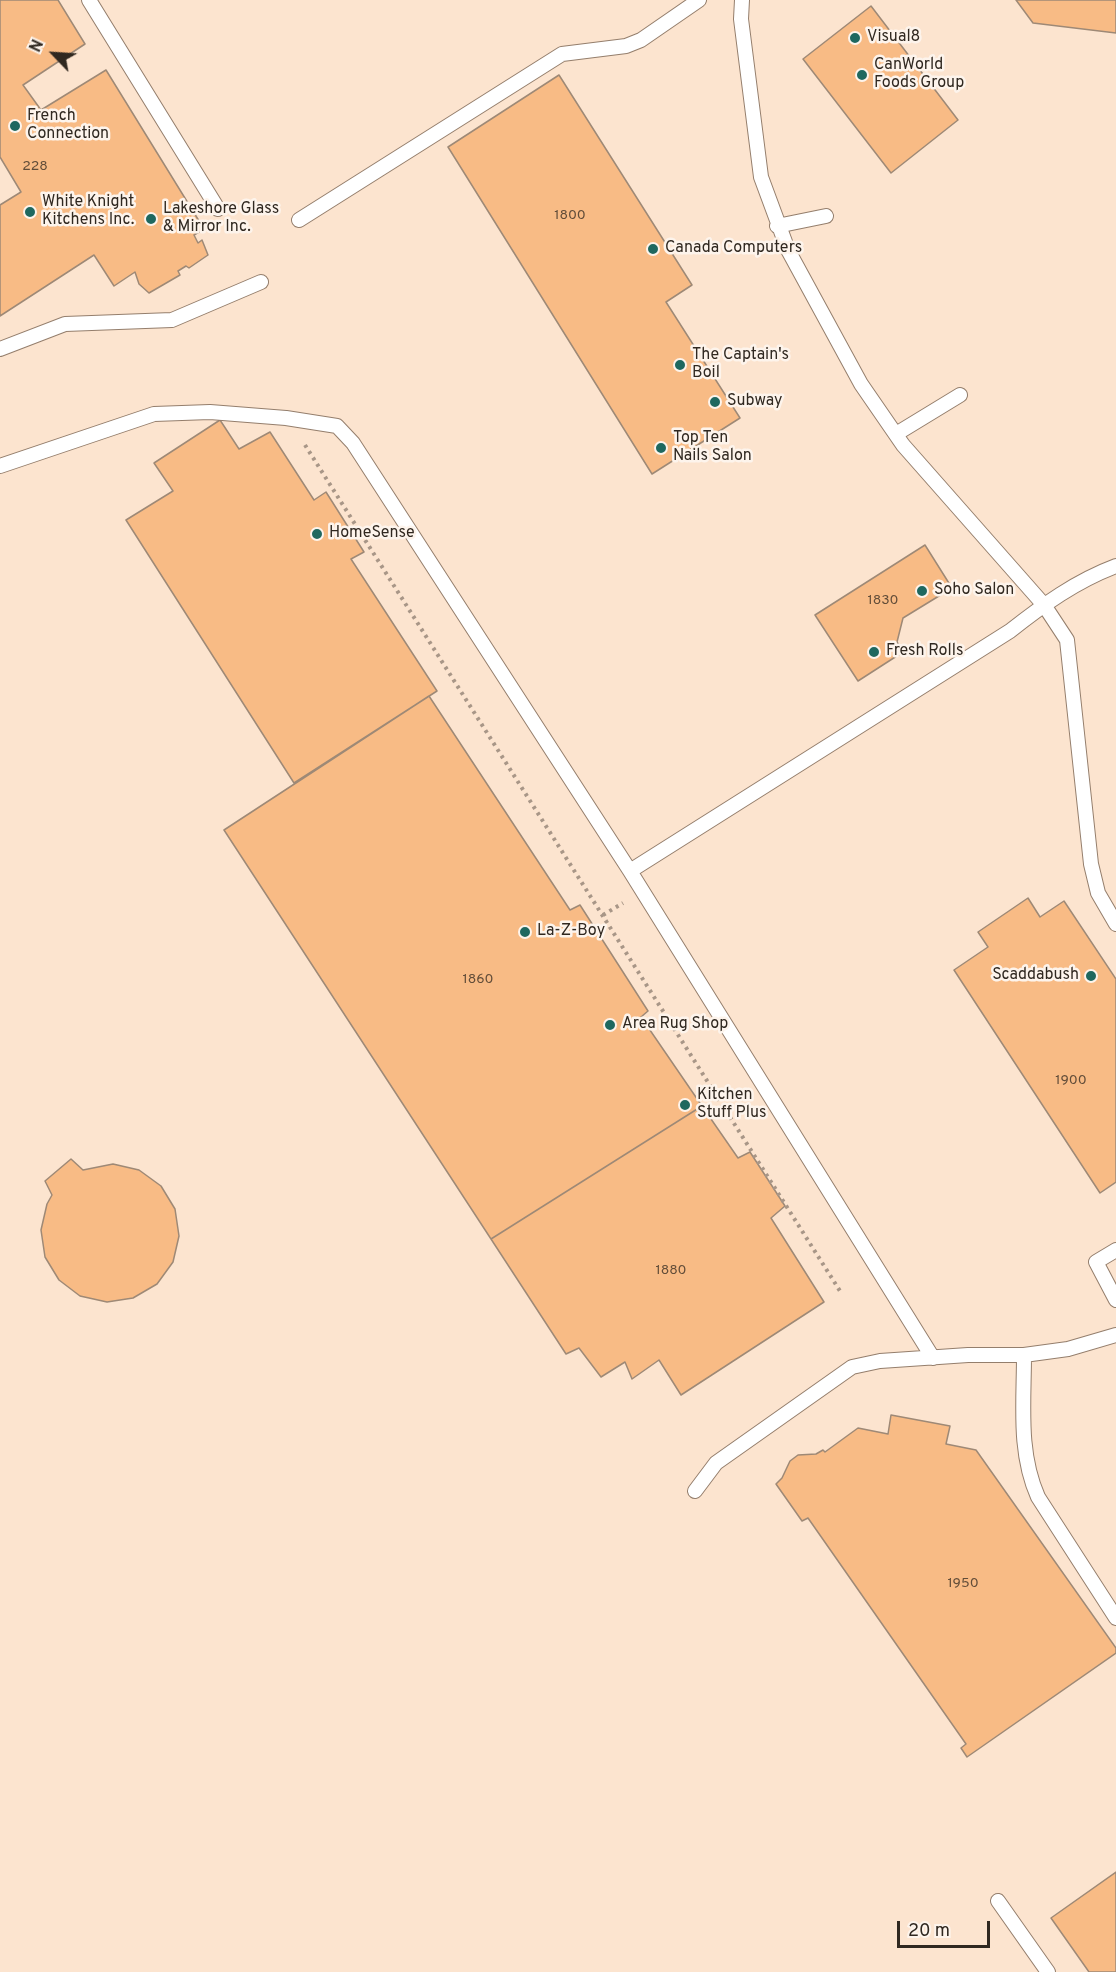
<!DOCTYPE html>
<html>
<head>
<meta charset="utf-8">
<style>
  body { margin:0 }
  #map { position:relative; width:1116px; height:1972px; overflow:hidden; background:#fce4cf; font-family:Overpass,sans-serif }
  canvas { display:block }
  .north { position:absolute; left:24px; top:24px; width:60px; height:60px; -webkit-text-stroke:4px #fdf4ec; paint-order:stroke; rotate:295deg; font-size:16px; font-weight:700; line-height:24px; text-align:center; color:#302820 }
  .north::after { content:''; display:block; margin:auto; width:21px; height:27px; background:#302820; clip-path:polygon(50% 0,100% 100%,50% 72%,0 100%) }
  .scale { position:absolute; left:897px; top:1921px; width:93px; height:27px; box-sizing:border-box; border:3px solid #302820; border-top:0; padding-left:8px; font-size:18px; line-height:21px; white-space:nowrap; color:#302820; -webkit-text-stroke:4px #fdf4ec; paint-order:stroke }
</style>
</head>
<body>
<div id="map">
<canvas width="1116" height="1972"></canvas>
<div class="north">N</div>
<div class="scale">20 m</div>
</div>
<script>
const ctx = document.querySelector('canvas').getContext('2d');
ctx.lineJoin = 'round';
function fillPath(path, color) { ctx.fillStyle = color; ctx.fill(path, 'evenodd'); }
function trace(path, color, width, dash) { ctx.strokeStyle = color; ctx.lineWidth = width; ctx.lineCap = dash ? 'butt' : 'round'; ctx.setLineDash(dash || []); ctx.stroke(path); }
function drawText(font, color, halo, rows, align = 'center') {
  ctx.font = font + ' Overpass,sans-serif'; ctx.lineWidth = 5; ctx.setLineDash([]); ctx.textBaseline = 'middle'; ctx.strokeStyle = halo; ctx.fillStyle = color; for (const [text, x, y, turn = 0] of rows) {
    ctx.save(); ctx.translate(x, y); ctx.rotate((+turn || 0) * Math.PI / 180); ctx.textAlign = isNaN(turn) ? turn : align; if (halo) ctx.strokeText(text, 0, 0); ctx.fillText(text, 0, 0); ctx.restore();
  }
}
const building = new Path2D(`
  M 0,0 L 58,0 L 85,44 L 23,85 L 41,110 L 106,70 L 204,229 L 194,235 L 198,243 L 202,240 L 208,255 L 189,268 L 186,266 L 178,271 L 180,275 L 149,293 L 139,284 L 135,272 L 114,286 L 94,255 L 0,316 L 0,205 L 21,192 L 0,157 Z
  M 1016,0 L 1116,0 L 1116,33 L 1033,23 Z
  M 871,6 L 958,120 L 891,173 L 803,59 Z
  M 559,75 L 692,285 L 666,302 L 740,418 L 652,474 L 448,147 Z
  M 220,420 L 239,449 L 270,432 L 314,500 L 326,492 L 364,552 L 351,559 L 437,691 L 294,783 L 126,520 L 173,491 L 154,463 Z
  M 925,545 L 952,588 L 903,618 L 897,642 L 903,652 L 858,681 L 815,615 Z
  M 429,696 L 570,910 L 580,905 L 648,1011 L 641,1017 L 702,1106 L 491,1239 L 224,830 Z
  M 1028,898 L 1040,917 L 1064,901 L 1116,979 L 1116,1182 L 1100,1193 L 954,970 L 988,947 L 978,932 Z
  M 702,1106 L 738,1158 L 750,1152 L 785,1206 L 771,1218 L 824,1302 L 681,1395 L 659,1360 L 632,1379 L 625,1362 L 601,1377 L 579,1348 L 566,1354 L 491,1239 Z
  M 71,1159 L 83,1170 L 113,1164 L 139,1170 L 161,1186 L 175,1209 L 179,1236 L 173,1262 L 157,1284 L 133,1298 L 107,1302 L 80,1296 L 59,1280 L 45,1257 L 41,1230 L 47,1204 L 52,1195 L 45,1181 Z
  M 891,1415 L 950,1426 L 946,1444 L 976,1450 L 1116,1648 L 1116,1653 L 967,1757 L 961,1748 L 966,1744 L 808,1518 L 802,1521 L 776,1484 L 782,1478 L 790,1461 L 798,1455 L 816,1454 L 823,1450 L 825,1452 L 858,1428 L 888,1434 Z
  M 1116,1872 L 1116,1972 L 1089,1972 L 1051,1918 Z`);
fillPath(building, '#f8bb85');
trace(building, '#9e8976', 1.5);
const service = new Path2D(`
  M 89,0 L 218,209
  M 742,0 L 741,19 L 761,177 L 788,250 L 861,384 L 903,445 L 1044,605 L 1067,640 L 1091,864 L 1098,893 L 1116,924
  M 299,220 L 562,54 L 626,46 L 641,40 L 699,0
  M 777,226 L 826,216
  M 0,349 L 65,324 L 172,320 L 261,282
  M 896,434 L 960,395
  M 0,466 L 154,414 L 210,412 L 286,418 L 337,426 L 353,443 L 630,871 L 933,1358
  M 630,871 L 1010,631 C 1043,605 1076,581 1116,566
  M 1116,1250 L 1096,1262 L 1116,1300
  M 1024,1355 C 1024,1404 1018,1452 1038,1497 L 1116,1618
  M 695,1491 L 716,1463 L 852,1367 L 880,1361 L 968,1355 L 1024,1355 L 1068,1349 L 1116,1335
  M 998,1901 L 1048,1972`);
trace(service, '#947e6c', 16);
trace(new Path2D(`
  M 305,445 L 840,1291
  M 603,915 L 623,903`), '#a89687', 4, [3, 4.5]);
trace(service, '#fff', 14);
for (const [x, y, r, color] of [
  [855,38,6,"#1f685f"],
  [862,75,6,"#1f685f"],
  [15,126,6,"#1f685f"],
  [30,212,6,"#1f685f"],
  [151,219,6,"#1f685f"],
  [653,249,6,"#1f685f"],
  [680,365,6,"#1f685f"],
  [715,402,6,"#1f685f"],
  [661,448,6,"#1f685f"],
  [317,534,6,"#1f685f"],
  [922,591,6,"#1f685f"],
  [874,652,6,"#1f685f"],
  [525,932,6,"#1f685f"],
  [1091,976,6,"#1f685f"],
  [610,1025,6,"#1f685f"],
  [685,1105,6,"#1f685f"]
]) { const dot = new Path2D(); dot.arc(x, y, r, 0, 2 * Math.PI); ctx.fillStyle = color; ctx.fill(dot); trace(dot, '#fdf4ec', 2); }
drawText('14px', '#624d39', null, [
  ["228",35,167],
  ["1800",570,216],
  ["1830",883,601],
  ["1860",478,980],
  ["1900",1071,1081],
  ["1880",671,1271],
  ["1950",963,1584]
]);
drawText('16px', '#302820', '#fdf4ec', [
  ["Visual8",867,38],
  ["CanWorld",874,66],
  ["Foods Group",874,84],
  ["French",27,117],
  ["Connection",27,135],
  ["White Knight",42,203],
  ["Kitchens Inc.",42,221],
  ["Lakeshore Glass",163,210],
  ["& Mirror Inc.",163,228],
  ["Canada Computers",665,249],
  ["The Captain's",692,356],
  ["Boil",692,374],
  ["Subway",727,402],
  ["Top Ten",673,439],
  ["Nails Salon",673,457],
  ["HomeSense",329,534],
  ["Soho Salon",934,591],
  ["Fresh Rolls",886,652],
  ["La-Z-Boy",537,932],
  ["Scaddabush",1079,976,"right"],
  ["Area Rug Shop",622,1025],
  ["Kitchen",697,1096],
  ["Stuff Plus",697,1114]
], 'left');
</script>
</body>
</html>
